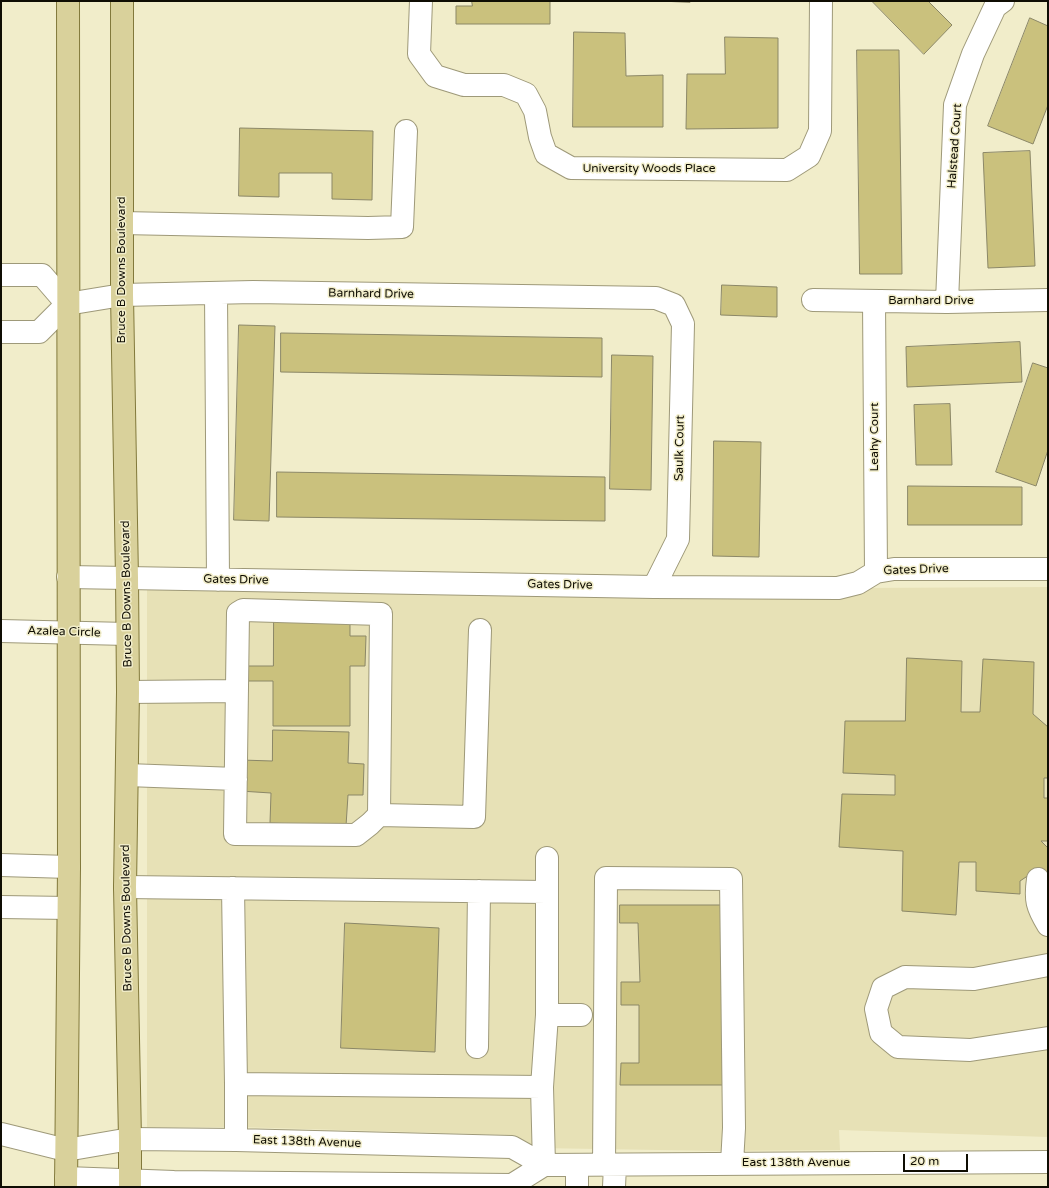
<!DOCTYPE html>
<html>
<head>
<meta charset="utf-8">
<style>
  body { margin:0 }
  #map { position:relative; width:1049px; height:1188px; overflow:hidden; background:#f1edca; font-family:"Varela Round",sans-serif }
  canvas { display:block }
  .frame { position:absolute; inset:0; border:2px solid #0f0d03; pointer-events:none }
  .scale { position:absolute; left:903px; top:1154px; width:65px; height:18px; box-sizing:border-box; border:2px solid #0f0d03; border-top:0; padding-left:5px; font-size:12px; line-height:14px; white-space:nowrap; color:#0f0d03; -webkit-text-stroke:3px #f1edca; paint-order:stroke }
</style>
</head>
<body>
<div id="map">
<canvas width="1049" height="1188"></canvas>
<div class="frame"></div>
<div class="scale">20 m</div>
</div>
<script>
const ctx = document.querySelector('canvas').getContext('2d');
ctx.lineJoin = 'round';
function fillPath(path, color) { ctx.fillStyle = color; ctx.fill(path, 'evenodd'); }
function trace(path, color, width, dash) { ctx.strokeStyle = color; ctx.lineWidth = width; ctx.lineCap = dash ? 'butt' : 'round'; ctx.setLineDash(dash || []); ctx.stroke(path); }
function drawText(font, color, halo, rows, align = 'center') {
  ctx.font = font + ' "Varela Round",sans-serif'; ctx.lineWidth = 3; ctx.setLineDash([]); ctx.textBaseline = 'middle'; ctx.strokeStyle = halo; ctx.fillStyle = color; for (const [text, x, y, turn = 0] of rows) {
    ctx.save(); ctx.translate(x, y); ctx.rotate((+turn || 0) * Math.PI / 180); ctx.textAlign = isNaN(turn) ? turn : align; if (halo) ctx.strokeText(text, 0, 0); ctx.fillText(text, 0, 0); ctx.restore();
  }
}
fillPath(new Path2D(`
  M 147,581 L 861,588 L 1048,587 L 1048,1137 L 839,1130 L 840,1150 L 719,1151 L 538,1148 L 517,1136 L 512,1135 L 237,1127 L 147,1127 Z`), '#e7e1b6');
const building = new Path2D(`
  M 472,1 L 550,1 L 550,24 L 456,24 L 456,6 L 472,6 Z
  M 661,1 L 690,1 L 690,2 Z
  M 872,1 L 928,1 L 952,25 L 924,54 Z
  M 1030,18 L 1048,26 L 1048,105 L 1033,144 L 988,126 Z
  M 574,32 L 625,33 L 626,76 L 663,75 L 663,127 L 573,127 Z
  M 725,37 L 778,38 L 778,128 L 686,129 L 687,74 L 725,74 Z
  M 857,50 L 899,50 L 902,274 L 860,274 Z
  M 240,128 L 373,131 L 372,200 L 332,199 L 332,173 L 279,173 L 279,197 L 239,196 Z
  M 1030,151 L 1035,266 L 988,268 L 983,153 Z
  M 722,285 L 777,287 L 777,317 L 721,315 Z
  M 239,325 L 275,326 L 269,521 L 234,520 Z
  M 281,333 L 602,338 L 602,377 L 281,372 Z
  M 1020,342 L 1022,382 L 907,387 L 906,347 Z
  M 612,355 L 653,356 L 651,490 L 610,489 Z
  M 1033,363 L 1048,368 L 1048,450 L 1036,486 L 996,472 Z
  M 950,404 L 952,465 L 916,465 L 914,405 Z
  M 714,441 L 761,442 L 759,557 L 713,556 Z
  M 277,472 L 605,477 L 605,521 L 277,517 Z
  M 908,486 L 1022,487 L 1022,525 L 908,525 Z
  M 274,620 L 350,621 L 350,636 L 366,636 L 365,666 L 350,666 L 350,726 L 273,726 L 273,681 L 243,681 L 243,666 L 273,666 Z
  M 907,658 L 962,661 L 961,712 L 980,712 L 983,659 L 1034,662 L 1033,714 L 1048,727 L 1048,778 L 1044,778 L 1044,798 L 1048,798 L 1048,841 L 1041,841 L 1048,848 L 1048,880 L 1032,873 L 1020,881 L 1020,894 L 976,891 L 976,862 L 959,862 L 956,915 L 902,911 L 903,851 L 839,847 L 842,794 L 895,795 L 895,775 L 843,773 L 845,721 L 905,721 Z
  M 273,730 L 349,732 L 348,763 L 364,764 L 363,795 L 348,795 L 346,826 L 270,823 L 271,793 L 240,791 L 241,760 L 272,761 Z
  M 620,905 L 724,905 L 724,1085 L 620,1085 L 621,1063 L 639,1063 L 639,1005 L 621,1005 L 621,982 L 640,982 L 638,923 L 620,923 Z
  M 345,923 L 439,928 L 435,1052 L 341,1048 Z`);
fillPath(building, '#cac17d');
trace(building, '#8b8767', 1);
const minor = new Path2D(`
  M 421,1 L 419,54 L 435,76 L 464,85 L 504,85 L 526,94 L 535,111 L 540,137 L 546,154 L 571,168 L 787,170 L 809,156 L 820,131 L 821,1
  M 122,223 L 368,228 L 402,227 L 406,131
  M 1,275 L 42,275 L 67,304
  M 216,293 L 218,580
  M 813,300 L 947,302 L 1048,300
  M 874,301 L 876,572
  M 947,302 L 955,105 L 973,54 L 995,7 L 1003,1
  M 67,304 L 122,295 L 253,292 L 656,298 L 674,305 L 683,324 L 678,539 L 654,587
  M 1,332 L 39,332 L 67,304
  M 68,577 L 654,587 L 838,588 L 858,583 L 876,572 L 894,569 L 1048,569
  M 1,631 L 127,634
  M 128,692 L 237,691
  M 127,775 L 236,779
  M 379,815 L 381,614 L 243,610 L 238,613 L 235,834 L 356,835 L 370,824 L 379,815 L 474,817 L 480,630
  M 1,865 L 69,867
  M 1038,879 C 1035,900 1037,907 1048,925
  M 125,887 L 546,892
  M 233,888 L 236,1084 L 542,1087
  M 1,907 L 68,908
  M 1048,965 L 974,979 L 905,977 L 883,988 L 876,1009 L 881,1033 L 898,1047 L 970,1050 L 1048,1038
  M 547,1015 L 581,1015
  M 477,1047 L 479,891
  M 1,1134 L 66,1150 L 130,1139 L 236,1140 L 512,1147 L 544,1165 L 1048,1162
  M 236,1140 L 236,1084
  M 544,1165 L 542,1087 L 547,1015 L 547,858
  M 604,1165 L 606,878 L 731,879 L 734,1128 L 732,1163
  M 66,1178 L 174,1182 L 512,1185 L 544,1165
  M 577,1187 L 577,1165
  M 614,1187 L 615,1165`);
const major = new Path2D(`
  M 122,1 L 122,295 L 127,578 L 128,692 L 125,887 L 130,1139 L 130,1187
  M 66,1187 L 69,867 L 68,1`);
trace(minor, '#9e9979', 24);
trace(major, '#82793b', 24);
trace(minor, '#fff', 22);
trace(major, '#d9d19b', 22);
drawText('12px', '#0f0d03', '#f1edca', [
  ["Halstead Court",955,146,-86],
  ["University Woods Place",649,169],
  ["Bruce B Downs Boulevard",122,270,-90],
  ["Barnhard Drive",371,294,1],
  ["Barnhard Drive",931,301],
  ["Leahy Court",875,437,-90],
  ["Saulk Court",680,448,-89],
  ["Gates Drive",916,570,-2],
  ["Gates Drive",236,580,1],
  ["Gates Drive",560,585,1],
  ["Bruce B Downs Boulevard",127,594,-91],
  ["Azalea Circle",64,632,2],
  ["Bruce B Downs Boulevard",127,918,-91],
  ["East 138th Avenue",307,1142,2],
  ["East 138th Avenue",796,1163]
]);
</script>
</body>
</html>
